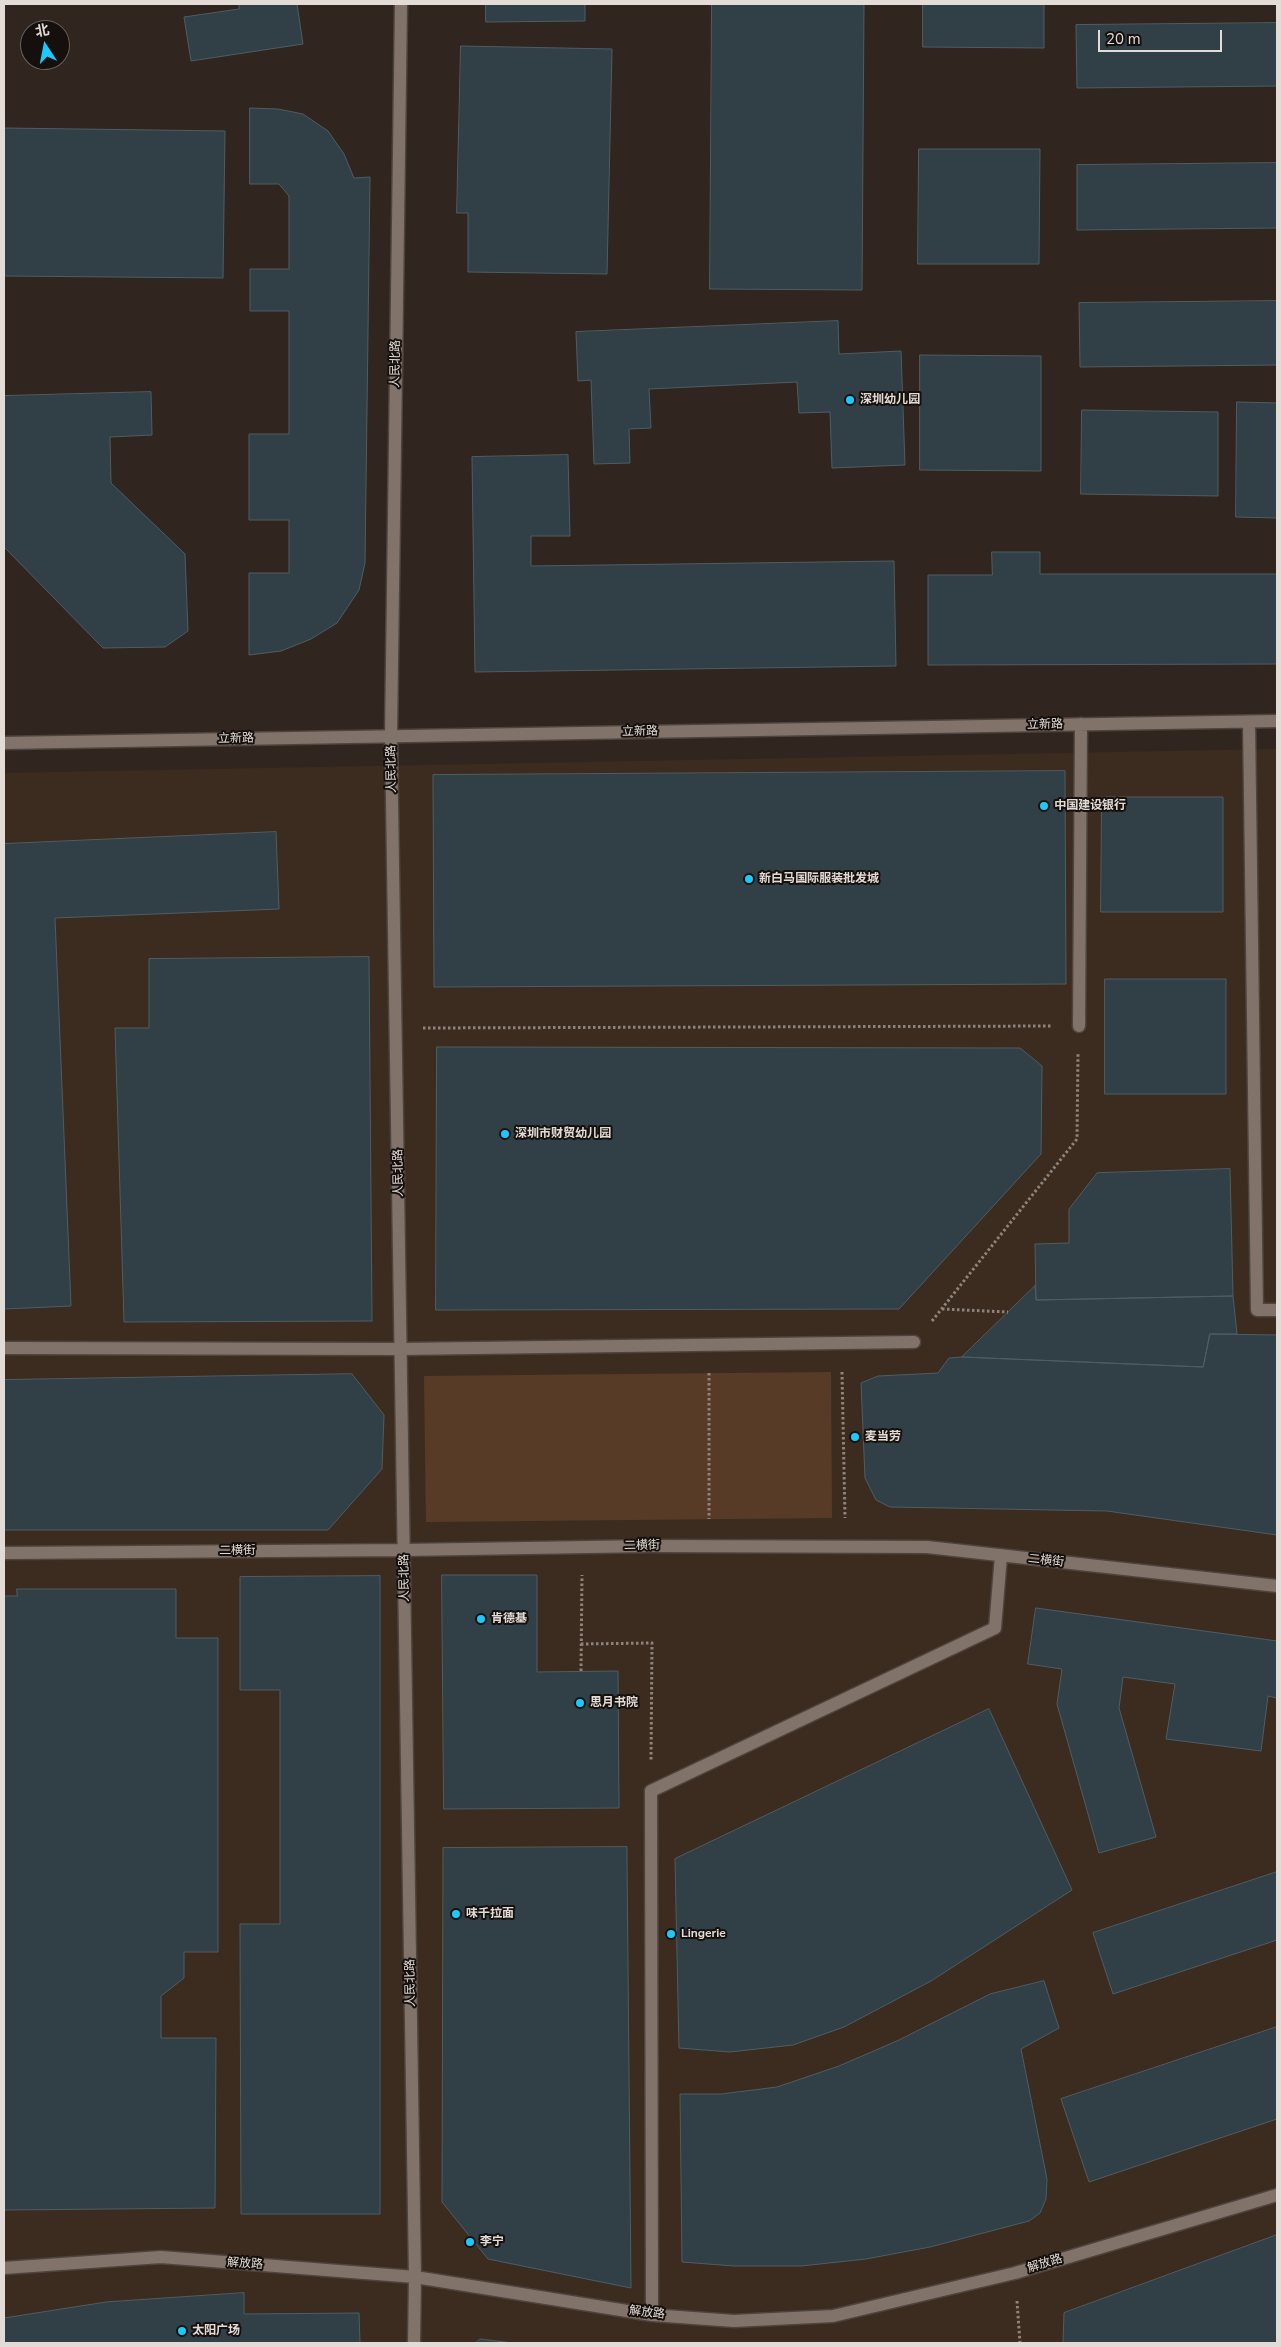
<!DOCTYPE html>
<html>
<head>
<meta charset="utf-8">
<style>
  body { margin:0 }
  #map { position:relative; width:1281px; height:2347px; overflow:hidden; background:#31261f; font-family:"Nunito Sans","Noto Sans SC",sans-serif }
  canvas { display:block }
  .frame { position:absolute; inset:0; border:5px solid #e3dbd6; pointer-events:none }
  .north { position:absolute; left:20px; top:20px; width:50px; height:50px; box-sizing:border-box; background:#15100d; border:1px solid #67615d; border-radius:50%; rotate:349deg; font-size:14px; font-weight:700; line-height:20px; text-align:center; color:#e3dbd6 }
  .north::after { content:''; display:block; margin:auto; width:18px; height:22px; background:#1bc9fc; clip-path:polygon(50% 0,100% 100%,50% 72%,0 100%) }
  .scale { position:absolute; left:1098px; top:30px; width:124px; height:22px; box-sizing:border-box; border:2px solid #e3dbd6; border-top:0; padding-left:6px; font-size:15px; line-height:18px; white-space:nowrap; color:#e3dbd6; -webkit-text-stroke:4px #15100d; paint-order:stroke }
</style>
</head>
<body>
<div id="map">
<canvas width="1281" height="2347"></canvas>
<div class="frame"></div>
<div class="north">北</div>
<div class="scale">20 m</div>
</div>
<script>
const ctx = document.querySelector('canvas').getContext('2d');
ctx.lineJoin = 'round';
function fillPath(path, color) { ctx.fillStyle = color; ctx.fill(path, 'evenodd'); }
function trace(path, color, width, dash) { ctx.strokeStyle = color; ctx.lineWidth = width; ctx.lineCap = dash ? 'butt' : 'round'; ctx.setLineDash(dash || []); ctx.stroke(path); }
function drawText(font, color, halo, rows, align = 'center') {
  ctx.font = font + ' "Nunito Sans","Noto Sans SC",sans-serif'; ctx.lineWidth = 4; ctx.setLineDash([]); ctx.textBaseline = 'middle'; ctx.strokeStyle = halo; ctx.fillStyle = color; for (const [text, x, y, turn = 0] of rows) {
    ctx.save(); ctx.translate(x, y); ctx.rotate((+turn || 0) * Math.PI / 180); ctx.textAlign = isNaN(turn) ? turn : align; if (halo) ctx.strokeText(text, 0, 0); ctx.fillText(text, 0, 0); ctx.restore();
  }
}
fillPath(new Path2D(`
  M 1277,749 L 1277,2343 L 4,2343 L 4,773 Z`), '#3c2c20');
fillPath(new Path2D(`
  M 831,1372 L 832,1518 L 426,1522 L 424,1376 Z`), '#583b27');
const building = new Path2D(`
  M 239,4 L 297,4 L 303,44 L 191,61 L 184,17 L 239,9 Z
  M 486,4 L 585,4 L 585,21 L 486,22 Z
  M 712,4 L 864,4 L 862,290 L 710,289 Z
  M 923,4 L 1044,4 L 1044,48 L 923,47 Z
  M 1277,23 L 1277,86 L 1077,88 L 1076,25 Z
  M 461,46 L 612,49 L 607,274 L 468,272 L 468,213 L 457,213 Z
  M 250,108 L 278,109 L 303,114 L 328,131 L 344,154 L 354,178 L 370,177 L 365,563 L 359,590 L 337,623 L 311,639 L 281,651 L 249,655 L 249,573 L 289,573 L 289,520 L 249,520 L 249,434 L 289,434 L 289,311 L 250,311 L 250,269 L 289,269 L 289,196 L 279,184 L 250,184 Z
  M 4,128 L 225,131 L 223,278 L 4,276 Z
  M 919,149 L 1040,149 L 1039,264 L 918,264 Z
  M 1277,163 L 1277,228 L 1077,230 L 1077,165 Z
  M 1277,301 L 1277,365 L 1080,367 L 1079,303 Z
  M 838,321 L 839,354 L 901,351 L 905,465 L 832,468 L 830,412 L 799,413 L 797,382 L 649,389 L 651,428 L 629,429 L 630,463 L 594,464 L 591,380 L 578,381 L 576,332 Z
  M 920,355 L 1041,356 L 1041,471 L 920,470 Z
  M 151,392 L 152,435 L 110,437 L 111,483 L 185,554 L 188,631 L 165,647 L 103,648 L 4,547 L 4,396 Z
  M 1237,402 L 1277,403 L 1277,518 L 1236,517 Z
  M 1082,410 L 1218,412 L 1218,496 L 1081,494 Z
  M 568,455 L 570,536 L 531,536 L 531,566 L 894,561 L 896,666 L 475,672 L 472,457 Z
  M 992,552 L 1040,552 L 1040,574 L 1277,574 L 1277,664 L 928,665 L 928,575 L 992,575 Z
  M 1065,771 L 1066,984 L 434,987 L 433,775 Z
  M 1102,797 L 1223,797 L 1223,912 L 1101,912 Z
  M 276,832 L 279,909 L 55,918 L 71,1306 L 4,1309 L 4,844 Z
  M 369,957 L 372,1321 L 124,1322 L 115,1028 L 149,1028 L 149,959 Z
  M 1105,979 L 1226,979 L 1226,1094 L 1105,1094 Z
  M 437,1047 L 1020,1048 L 1042,1066 L 1041,1154 L 899,1309 L 436,1310 Z
  M 1230,1169 L 1233,1296 L 1036,1300 L 1035,1244 L 1069,1243 L 1069,1209 L 1097,1173 Z
  M 1035,1286 L 1036,1300 L 1233,1296 L 1237,1334 L 1210,1334 L 1203,1367 L 962,1357 Z
  M 1210,1334 L 1277,1335 L 1277,1535 L 1107,1511 L 890,1507 L 876,1500 L 865,1478 L 861,1383 L 878,1376 L 938,1373 L 949,1358 L 962,1357 L 1203,1367 Z
  M 352,1374 L 384,1415 L 382,1469 L 328,1530 L 4,1530 L 4,1380 Z
  M 442,1575 L 537,1575 L 537,1672 L 618,1671 L 619,1808 L 444,1809 Z
  M 380,1576 L 380,2214 L 241,2214 L 240,1924 L 280,1924 L 280,1690 L 240,1690 L 240,1577 Z
  M 17,1589 L 176,1589 L 176,1638 L 218,1638 L 218,1952 L 184,1952 L 184,1978 L 161,1996 L 161,2038 L 216,2038 L 215,2208 L 4,2210 L 4,1596 L 17,1596 Z
  M 1036,1608 L 1277,1641 L 1277,1698 L 1268,1696 L 1261,1751 L 1166,1739 L 1175,1684 L 1123,1677 L 1119,1708 L 1156,1837 L 1099,1853 L 1057,1704 L 1062,1669 L 1028,1664 Z
  M 989,1709 L 1072,1890 L 931,1981 L 844,2027 L 793,2045 L 730,2052 L 679,2048 L 675,1859 Z
  M 627,1847 L 627,1860 L 631,2288 L 488,2259 L 442,2202 L 443,1848 Z
  M 1277,1872 L 1277,1940 L 1113,1994 L 1093,1933 Z
  M 1044,1981 L 1059,2028 L 1021,2049 L 1047,2179 L 1046,2199 L 1040,2213 L 1029,2221 L 930,2247 L 866,2259 L 801,2266 L 734,2266 L 682,2262 L 680,2094 L 721,2094 L 777,2087 L 839,2066 L 899,2040 L 990,1994 Z
  M 1277,2027 L 1277,2119 L 1089,2182 L 1061,2099 Z
  M 1277,2235 L 1277,2343 L 1063,2343 L 1064,2313 Z
  M 244,2293 L 244,2314 L 359,2313 L 360,2343 L 4,2343 L 4,2318 L 106,2302 Z
  M 480,2339 L 513,2343 L 476,2343 Z`);
fillPath(building, '#314046');
trace(building, '#4e5d64', 1);
const pedestrian = new Path2D(`
  M 391,736 L 415,2277 L 414,2343
  M 4,1348 L 401,1349 L 914,1342
  M 4,1553 L 405,1550 L 649,1546 L 927,1547 L 1277,1586
  M 4,2268 L 161,2257 L 415,2277 L 652,2315 L 734,2321 L 833,2316 L 1015,2273 L 1277,2195
  M 652,2315 L 651,1791 L 995,1628 L 1001,1556`);
const minor = new Path2D(`
  M 1249,722 L 1257,1310 L 1277,1310
  M 4,743 L 1277,721
  M 1079,1026 L 1081,724`);
const tertiary = new Path2D(`
  M 391,736 L 401,4`);
trace(pedestrian, '#4e443e', 15);
trace(minor, '#4e443e', 15);
trace(tertiary, '#4e443e', 15);
trace(new Path2D(`
  M 423,1028 L 1052,1026
  M 942,1309 L 1008,1312
  M 932,1321 L 1077,1139 L 1078,1053
  M 842,1372 L 845,1518
  M 709,1373 L 709,1519
  M 581,1644 L 652,1643 L 651,1760
  M 581,1671 L 582,1575
  M 1017,2301 L 1020,2343`), '#8d847e', 3, [2.5, 2.5]);
trace(pedestrian, '#81736a', 12);
trace(minor, '#81736a', 12);
trace(tertiary, '#81736a', 12);
for (const [x, y, r, color] of [
  [850,400,5,"#1bc9fc"],
  [1044,806,5,"#1bc9fc"],
  [749,879,5,"#1bc9fc"],
  [505,1134,5,"#1bc9fc"],
  [855,1437,5,"#1bc9fc"],
  [481,1619,5,"#1bc9fc"],
  [580,1703,5,"#1bc9fc"],
  [456,1914,5,"#1bc9fc"],
  [671,1934,5,"#1bc9fc"],
  [470,2242,5,"#1bc9fc"],
  [182,2331,5,"#1bc9fc"]
]) { const dot = new Path2D(); dot.arc(x, y, r, 0, 2 * Math.PI); ctx.fillStyle = color; ctx.fill(dot); trace(dot, '#15100d', 2); }
drawText('12px', '#e3dbd6', '#15100d', [
  ["人民北路",396,364,-89],
  ["立新路",1045,725,-1],
  ["立新路",640,732,-1],
  ["立新路",236,739,-1],
  ["人民北路",392,769,-91],
  ["人民北路",399,1173,-91],
  ["二横街",642,1546,-1],
  ["二横街",237,1551],
  ["二横街",1046,1561,6],
  ["人民北路",405,1578,-91],
  ["人民北路",411,1983,-91],
  ["解放路",245,2264,4],
  ["解放路",1045,2264,-17],
  ["解放路",647,2313,7]
]);
drawText('bold 12px', '#e3dbd6', '#15100d', [
  ["深圳幼儿园",860,400],
  ["中国建设银行",1054,806],
  ["新白马国际服装批发城",759,879],
  ["深圳市财贸幼儿园",515,1134],
  ["麦当劳",865,1437],
  ["肯德基",491,1619],
  ["思月书院",590,1703],
  ["味千拉面",466,1914],
  ["Lingerie",681,1934],
  ["李宁",480,2242],
  ["太阳广场",192,2331]
], 'left');
</script>
</body>
</html>
